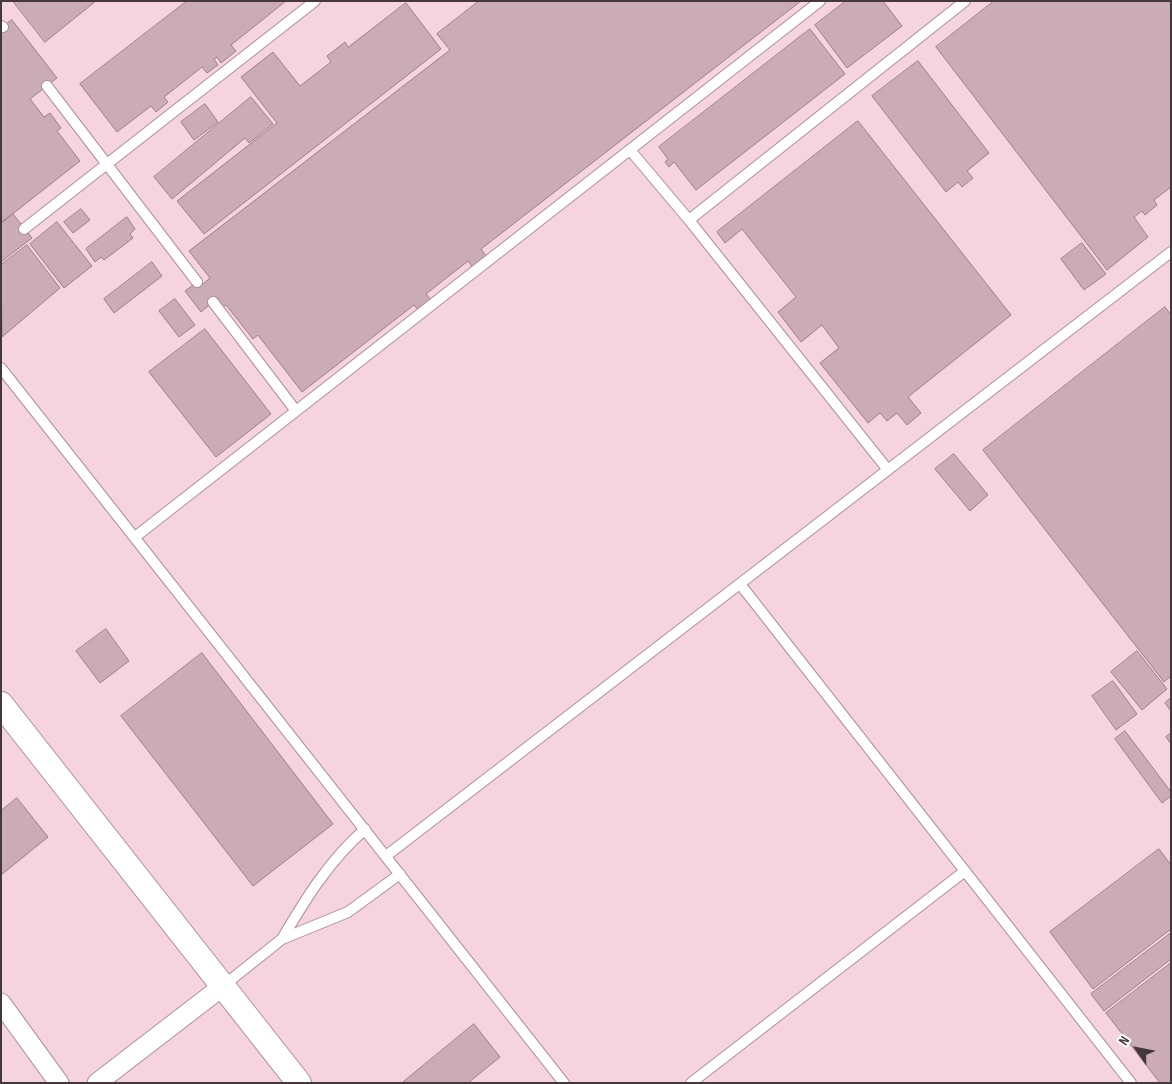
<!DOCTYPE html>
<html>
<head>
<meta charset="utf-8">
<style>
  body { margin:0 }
  #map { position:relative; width:1172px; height:1084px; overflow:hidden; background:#f5d4e0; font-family:"Sofia Sans Condensed",sans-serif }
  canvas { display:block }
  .frame { position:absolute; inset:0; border:2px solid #45383d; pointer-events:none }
  .north { position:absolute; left:1112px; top:1024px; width:50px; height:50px; -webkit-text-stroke:4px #fff; paint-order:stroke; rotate:303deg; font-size:14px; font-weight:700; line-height:20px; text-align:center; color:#45383d }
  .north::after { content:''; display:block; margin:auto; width:18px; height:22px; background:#45383d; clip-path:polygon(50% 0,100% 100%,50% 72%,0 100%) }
</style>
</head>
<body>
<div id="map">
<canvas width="1172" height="1084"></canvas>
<div class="frame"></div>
<div class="north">N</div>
</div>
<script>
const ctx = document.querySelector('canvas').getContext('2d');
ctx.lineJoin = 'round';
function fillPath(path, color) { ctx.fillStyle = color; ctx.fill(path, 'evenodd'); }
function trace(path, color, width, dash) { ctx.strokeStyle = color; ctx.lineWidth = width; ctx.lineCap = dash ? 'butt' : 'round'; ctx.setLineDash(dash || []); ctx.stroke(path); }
const building = new Path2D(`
  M 13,1 L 96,1 L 45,42 Z
  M 187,1 L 286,1 L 231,45 L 236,51 L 221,63 L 217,57 L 214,59 L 218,65 L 207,73 L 202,67 L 164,97 L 168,102 L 156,112 L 151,106 L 117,132 L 80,84 Z
  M 479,1 L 801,1 L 481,249 L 489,260 L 475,271 L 468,261 L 426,294 L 432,301 L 419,311 L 414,305 L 302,392 L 258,335 L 253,339 L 226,305 L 220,309 L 214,301 L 201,312 L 185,291 L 200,280 L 203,284 L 210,278 L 189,251 L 450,50 L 437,34 Z
  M 846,1 L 883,1 L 902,26 L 847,68 L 815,25 Z
  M 994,1 L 1171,1 L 1171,187 L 1154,200 L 1157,205 L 1145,215 L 1142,211 L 1134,217 L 1148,237 L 1107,270 L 936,47 Z
  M 406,3 L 441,49 L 204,234 L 177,201 L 277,123 L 241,77 L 273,52 L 300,86 L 331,62 L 327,56 L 345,42 L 348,47 Z
  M 12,20 L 57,78 L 30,99 L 44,117 L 50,113 L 61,128 L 57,131 L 80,161 L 1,223 L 1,28 Z
  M 810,29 L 845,74 L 696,190 L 674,162 L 669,167 L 665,162 L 668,159 L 659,147 Z
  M 918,61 L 989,153 L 967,171 L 973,178 L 962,187 L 958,182 L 946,192 L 872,96 Z
  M 251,97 L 273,124 L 249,143 L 245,138 L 172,199 L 154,177 Z
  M 205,104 L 218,122 L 194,140 L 181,122 Z
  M 858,121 L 1011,315 L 908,397 L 921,413 L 907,425 L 897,413 L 887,421 L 880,413 L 868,423 L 820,363 L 839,348 L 822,325 L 801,342 L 778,312 L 796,297 L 742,229 L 725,243 L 717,232 Z
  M 81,209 L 90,220 L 73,233 L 64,222 Z
  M 13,214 L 32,238 L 1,262 L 1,223 Z
  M 127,217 L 135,229 L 130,234 L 133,238 L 104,260 L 101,257 L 95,262 L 86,249 Z
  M 57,222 L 92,266 L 64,288 L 30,244 Z
  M 1082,243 L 1106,274 L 1084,290 L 1061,259 Z
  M 27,245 L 60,288 L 2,337 L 1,265 Z
  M 152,262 L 162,276 L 114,313 L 104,299 Z
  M 175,299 L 195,325 L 179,337 L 159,311 Z
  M 1165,307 L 1171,315 L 1171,676 L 1164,682 L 983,450 Z
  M 205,329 L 271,414 L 216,457 L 149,372 Z
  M 954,454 L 988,495 L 970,511 L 935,469 Z
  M 106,629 L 129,661 L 100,683 L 76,651 Z
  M 1137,651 L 1167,689 L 1142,710 L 1111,672 Z
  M 202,653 L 333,824 L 253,886 L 121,716 Z
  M 1113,681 L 1137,714 L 1116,730 L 1092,696 Z
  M 1171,698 L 1171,711 L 1165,703 Z
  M 1125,731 L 1171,792 L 1171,796 L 1162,803 L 1115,739 Z
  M 1171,733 L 1171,744 L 1166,737 Z
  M 17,798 L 48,837 L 1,875 L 1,811 Z
  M 1159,849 L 1171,865 L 1171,929 L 1093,989 L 1050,932 Z
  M 1171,933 L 1171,959 L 1104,1011 L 1091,994 Z
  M 1171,963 L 1171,1083 L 1160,1083 L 1106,1013 Z
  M 474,1024 L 500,1057 L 468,1083 L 402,1083 Z`);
fillPath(building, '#caabb6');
trace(building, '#9c7e89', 1);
const service = new Path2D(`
  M 1,26 L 3,27
  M 47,86 L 197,282
  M 630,150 L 689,220 L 888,470
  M 689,220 L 965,1
  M 24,229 L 315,1
  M 213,302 L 296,411
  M 1,368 L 564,1083
  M 135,537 L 820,1
  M 740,584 L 1131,1083
  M 386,856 L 1171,252
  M 282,939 C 306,898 329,861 365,829
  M 223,986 L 282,939 L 348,912 L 400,874
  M 691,1083 L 965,871`);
const minor = new Path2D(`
  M 1,1003 L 59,1083
  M 97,1083 L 223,986`);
const tertiary = new Path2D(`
  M 1,704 L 299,1083`);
trace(service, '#ae8f9a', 12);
trace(minor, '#ae8f9a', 21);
trace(tertiary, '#ae8f9a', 26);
trace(service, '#fff', 10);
trace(minor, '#fff', 19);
trace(tertiary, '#fff', 24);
</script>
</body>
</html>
